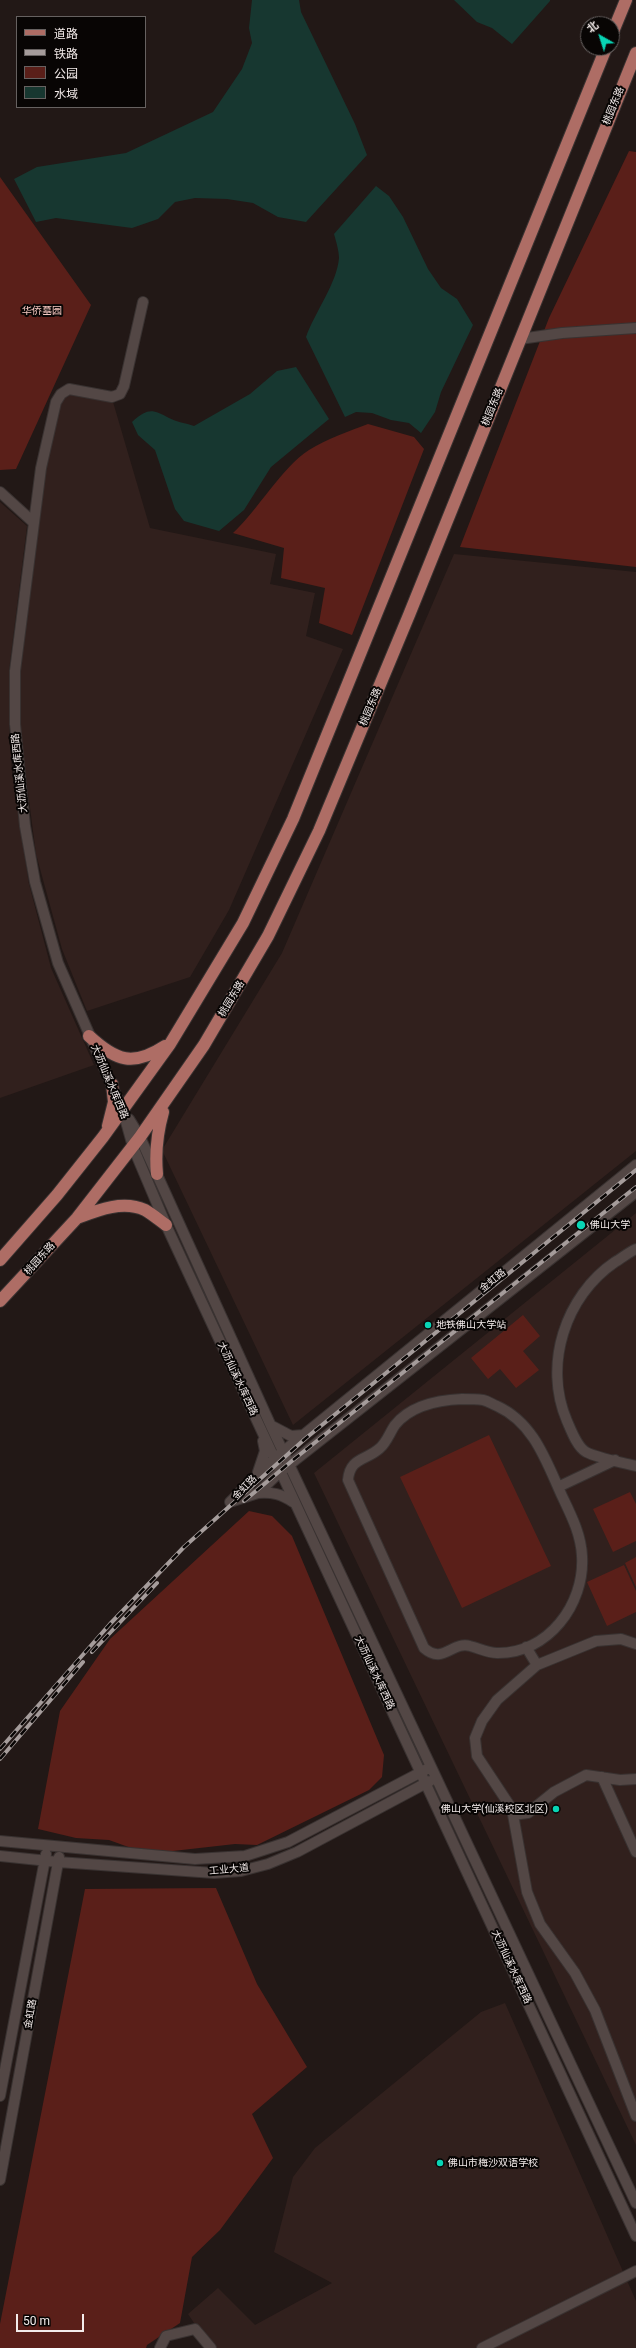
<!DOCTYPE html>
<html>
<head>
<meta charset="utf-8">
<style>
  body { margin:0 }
  #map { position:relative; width:636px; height:2348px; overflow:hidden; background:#221816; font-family:Roboto,"Noto Sans SC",sans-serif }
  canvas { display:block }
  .legend { position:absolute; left:16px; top:16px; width:130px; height:92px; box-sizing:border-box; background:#080504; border:1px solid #666160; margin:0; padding:5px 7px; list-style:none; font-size:12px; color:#f3ebea }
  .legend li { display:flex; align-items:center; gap:8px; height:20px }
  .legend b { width:20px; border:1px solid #666160 }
  .north { position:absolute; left:580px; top:16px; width:40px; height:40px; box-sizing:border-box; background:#080504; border:1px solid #666160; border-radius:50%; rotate:321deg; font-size:11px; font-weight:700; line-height:16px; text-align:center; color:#f3ebea }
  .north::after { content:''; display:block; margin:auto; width:14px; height:18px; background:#08d5b5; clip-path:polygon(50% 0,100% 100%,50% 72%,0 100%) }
  .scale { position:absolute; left:16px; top:2314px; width:68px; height:18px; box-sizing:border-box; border:2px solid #f3ebea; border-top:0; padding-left:5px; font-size:12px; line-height:14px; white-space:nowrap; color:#f3ebea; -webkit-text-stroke:3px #080504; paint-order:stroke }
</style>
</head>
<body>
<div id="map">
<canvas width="636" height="2348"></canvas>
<ul class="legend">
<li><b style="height:5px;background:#ae6d65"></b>道路</li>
<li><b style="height:5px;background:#a59c9b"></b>铁路</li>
<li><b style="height:11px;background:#5a1f19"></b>公园</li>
<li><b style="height:11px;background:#173730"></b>水域</li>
</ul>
<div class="north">北</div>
<div class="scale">50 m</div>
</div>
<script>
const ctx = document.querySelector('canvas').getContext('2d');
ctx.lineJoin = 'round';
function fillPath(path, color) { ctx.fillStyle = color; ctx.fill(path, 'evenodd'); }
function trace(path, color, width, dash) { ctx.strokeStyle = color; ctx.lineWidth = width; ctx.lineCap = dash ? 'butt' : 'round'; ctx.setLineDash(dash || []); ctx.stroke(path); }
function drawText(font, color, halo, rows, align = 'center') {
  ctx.font = font + ' Roboto,"Noto Sans SC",sans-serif'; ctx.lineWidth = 4; ctx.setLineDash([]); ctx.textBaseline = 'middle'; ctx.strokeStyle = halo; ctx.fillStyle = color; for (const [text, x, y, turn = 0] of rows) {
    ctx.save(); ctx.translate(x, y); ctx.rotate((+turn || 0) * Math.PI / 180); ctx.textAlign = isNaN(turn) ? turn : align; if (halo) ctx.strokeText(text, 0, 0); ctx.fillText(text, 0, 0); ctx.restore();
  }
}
fillPath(new Path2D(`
  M 69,393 L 113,402 L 150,528 L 276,554 L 270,584 L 315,593 L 306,636 L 343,649 L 229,910 L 190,977 L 87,1011 L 62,949 L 36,854 L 20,730 L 20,673 L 36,523 L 44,469 L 61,399 Z
  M 0,502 L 27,526 L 9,670 L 9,724 L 12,773 L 29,884 L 51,968 L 94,1065 L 0,1098 Z
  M 454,554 L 636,572 L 636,1151 L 293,1425 L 162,1150 L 282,953 Z
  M 636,1213 L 636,2145 L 314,1473 Z
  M 505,2003 L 636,2301 L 636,2348 L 211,2348 L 188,2314 L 218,2288 L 255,2325 L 332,2283 L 274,2252 L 293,2177 L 315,2148 L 481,2012 Z`), '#31201d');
fillPath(new Path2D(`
  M 629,151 L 636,152 L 636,567 L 460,547 L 549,318 Z
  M 0,177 L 91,305 L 16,469 L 0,470 Z
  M 368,424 L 414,437 L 424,449 L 352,635 L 319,623 L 325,588 L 281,578 L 284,548 L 233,533 C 258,510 282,467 309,450 C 327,439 349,431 368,424 Z
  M 523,1315 L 540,1336 L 523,1351 L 539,1370 L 516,1388 L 500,1369 L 488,1379 L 471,1358 Z
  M 489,1435 L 551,1566 L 462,1608 L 400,1477 Z
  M 630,1492 L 636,1504 L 636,1541 L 613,1552 L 593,1509 Z
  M 249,1511 L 272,1516 L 292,1536 L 384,1755 L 382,1777 L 369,1790 L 257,1845 L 235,1844 L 164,1852 L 134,1849 L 109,1840 L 76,1838 L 38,1829 L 60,1711 L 110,1639 Z
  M 636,1557 L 636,1587 L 625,1563 Z
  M 624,1565 L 636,1591 L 636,1612 L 607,1626 L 587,1582 Z
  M 216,1888 L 257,1984 L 307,2067 L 252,2114 L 273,2158 L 220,2230 L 192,2257 L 180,2323 L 147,2345 L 146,2348 L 0,2348 L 0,2324 L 85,1889 Z`), '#5a1f19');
fillPath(new Path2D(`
  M 252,0 L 299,0 L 301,12 L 355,124 L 367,155 L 306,222 L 278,217 L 253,203 L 227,199 L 195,198 L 175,202 L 158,219 L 132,228 L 56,218 L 36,222 L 14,179 L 37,167 L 126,153 L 213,112 L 242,69 L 252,43 L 249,28 Z
  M 454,0 L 550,0 L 550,1 L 512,44 L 492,28 L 477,22 Z
  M 376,186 L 389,196 L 403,217 L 428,269 L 441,288 L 457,299 L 473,325 L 441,392 L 435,412 L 421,433 L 409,423 L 391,420 L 372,413 L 356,412 L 345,417 L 306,337 C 315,312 337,283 339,258 C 339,251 336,241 334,234 Z
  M 296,367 L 329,419 L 271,467 L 244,510 L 219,531 L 184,521 L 175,509 L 155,450 L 138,435 L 132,422 C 148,408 152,409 169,418 C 176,422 186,423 194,426 L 250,394 L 277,371 Z`), '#173730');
const minor = new Path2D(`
  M 143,302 L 124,386 L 120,394 L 112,397 L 69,389 L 61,394 L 56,402 L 41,468 L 15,671 L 15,724 L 25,826 L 35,882 L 58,963 L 123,1111 L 133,1147 L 166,1225 L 636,2236
  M 520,339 L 562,333 L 636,328
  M 0,492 L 33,522
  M 129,1119 L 140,1137 L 271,1426 L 636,2203
  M 636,1249 C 629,1252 622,1258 615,1262 C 565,1296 543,1365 567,1421 C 571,1430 577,1447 586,1452 C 600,1459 621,1462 636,1466
  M 462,1399 C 469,1399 476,1399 483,1400 C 488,1401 492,1404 497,1406 C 534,1423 546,1461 562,1496 C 571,1515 581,1534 582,1556 C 585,1604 548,1654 497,1653 C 488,1653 478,1648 470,1646 C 452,1641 443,1665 424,1648 L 348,1480 C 350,1457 366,1461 380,1448 C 387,1442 390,1432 395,1425 C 411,1405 438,1400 462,1399 Z
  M 272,1426 L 291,1436 L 303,1435
  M 258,1472 L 265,1451 L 263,1441
  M 558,1487 L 615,1460
  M 258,1493 C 273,1492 281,1494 293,1502
  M 233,1501 L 258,1493 L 280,1472 L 636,1192
  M 230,1502 L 274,1459 L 636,1165
  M 636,1644 L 621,1639 L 596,1641 L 537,1665 L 497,1700 L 482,1721 L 475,1738 L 477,1756 L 512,1809 L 527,1892 L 540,1924 L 575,1973 L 595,2010 L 636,2116
  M 526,1647 L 537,1665
  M 602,1777 L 636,1852
  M 513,1815 L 528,1813 L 554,1792 L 586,1775 L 620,1780 L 636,1779
  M 0,1841 L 195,1859 L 245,1856 L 288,1842 L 427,1769
  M 0,1856 L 58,1862 L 214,1873 L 241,1871 L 268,1864 L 297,1852 L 430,1781
  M 0,2096 L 46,1854
  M 0,2180 L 59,1857
  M 160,2348 L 166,2336 L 195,2329 L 211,2348
  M 482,2348 L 636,2271`);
const major = new Path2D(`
  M 612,34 L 626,0
  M 89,1036 C 116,1061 133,1067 165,1046
  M 108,1126 L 114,1102 L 112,1084
  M 157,1174 C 155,1152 157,1133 163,1112
  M 77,1218 C 98,1210 123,1200 145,1210 C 152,1214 159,1220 166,1225
  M 0,1260 L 57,1195 L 103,1137 L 170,1044 L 243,923 L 293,819 L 606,48
  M 0,1301 L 77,1218 L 140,1137 L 204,1045 L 268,936 L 319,831 L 409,615 L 636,53`);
trace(minor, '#393231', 12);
trace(major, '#393231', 14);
trace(minor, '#534745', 10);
trace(major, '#ae6d65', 12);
const rail = new Path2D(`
  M 244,1501 L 293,1460 L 636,1187
  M 92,1652 L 157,1583
  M 0,1749 L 110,1624 L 184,1547 L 306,1438 L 636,1170
  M 0,1759 L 83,1662`);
trace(rail, '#a59c9b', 4);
trace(rail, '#080504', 2.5, [8]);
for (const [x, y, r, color] of [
  [581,1225,5,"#08d5b5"],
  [428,1325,4,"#08d5b5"],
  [556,1809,4,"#08d5b5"],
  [440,2163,4,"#08d5b5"]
]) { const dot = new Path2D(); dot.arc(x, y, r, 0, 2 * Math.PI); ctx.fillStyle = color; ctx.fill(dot); trace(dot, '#080504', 1.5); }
drawText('10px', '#f3ebea', '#080504', [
  ["桃园东路",614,106,-68],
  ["桃园东路",493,407,-68],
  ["桃园东路",371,707,-67],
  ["大沥仙溪水库西路",20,773,-96],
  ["桃园东路",232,999,-59],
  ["大沥仙溪水库西路",109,1082,67],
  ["桃园东路",40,1259,-48],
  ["金虹路",493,1281,-39],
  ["大沥仙溪水库西路",237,1379,65],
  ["金虹路",245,1488,-46],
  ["大沥仙溪水库西路",374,1673,65],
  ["工业大道",229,1870,-5],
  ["大沥仙溪水库西路",511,1967,65],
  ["金虹路",31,2014,-80]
]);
drawText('10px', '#f5c8c1', '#080504', [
  ["华侨墓园",42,311]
]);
drawText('10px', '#f3ebea', '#080504', [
  ["佛山大学",590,1225],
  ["地铁佛山大学站",436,1325],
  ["佛山大学(仙溪校区北区)",548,1809,"right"],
  ["佛山市梅沙双语学校",448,2163]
], 'left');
</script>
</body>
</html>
